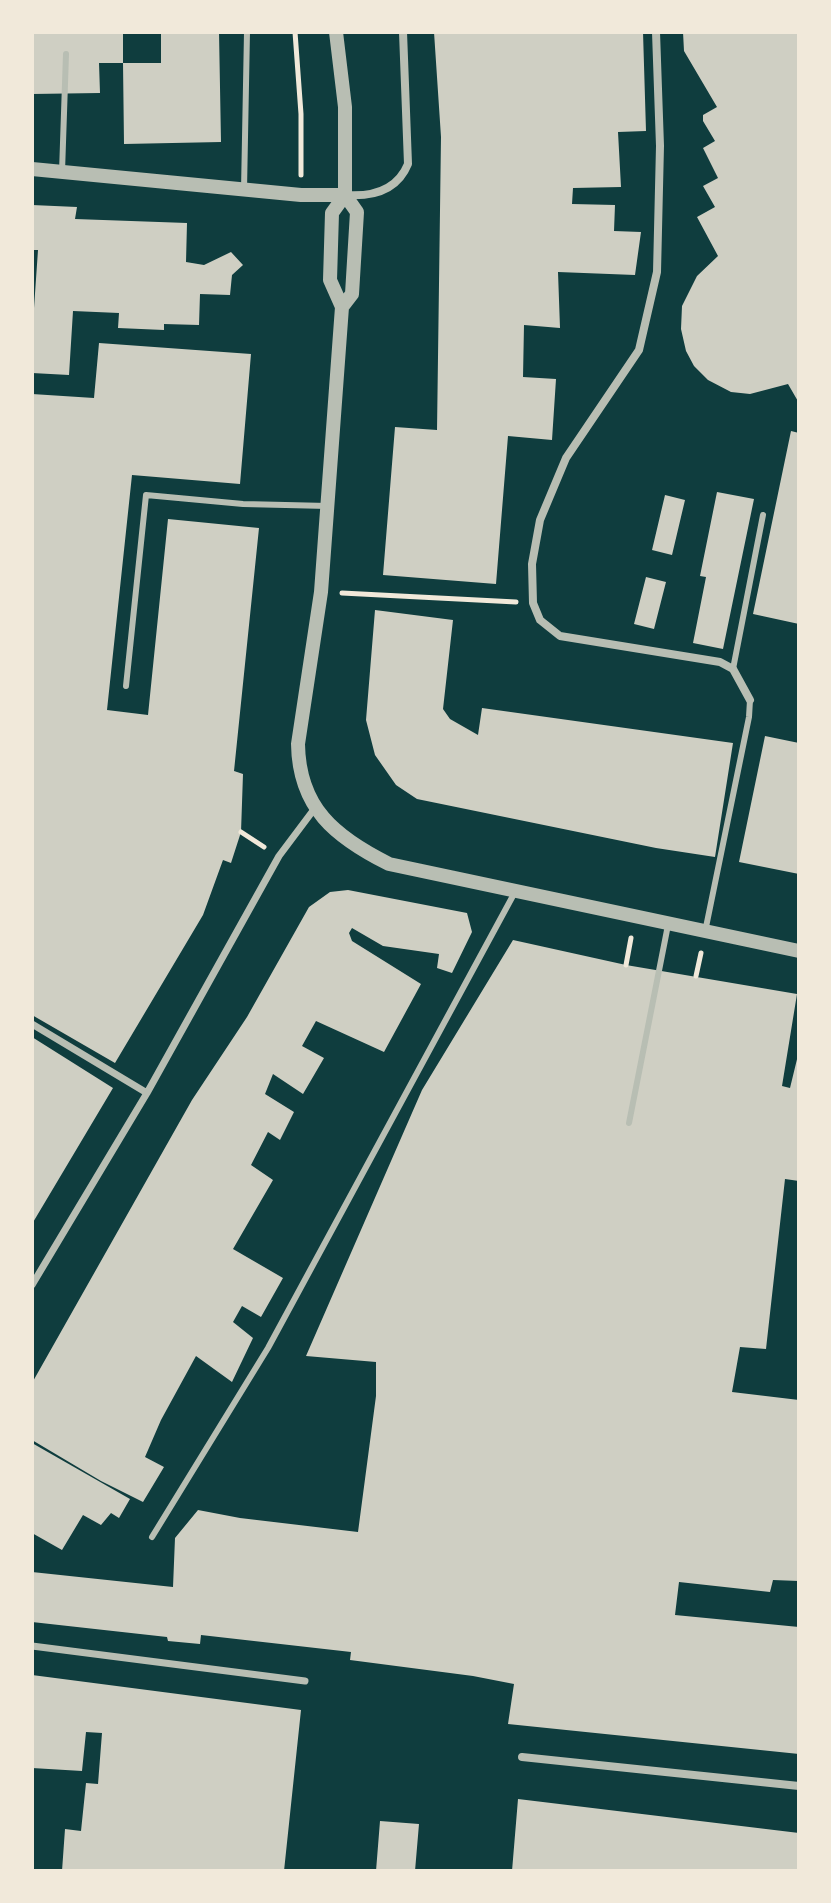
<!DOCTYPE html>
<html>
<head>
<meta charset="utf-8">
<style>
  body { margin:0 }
  #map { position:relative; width:831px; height:1903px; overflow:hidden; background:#0f3d3e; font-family:Mulish,sans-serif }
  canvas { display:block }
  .frame { position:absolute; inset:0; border:34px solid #f1e9da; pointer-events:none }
</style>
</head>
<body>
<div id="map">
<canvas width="831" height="1903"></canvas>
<div class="frame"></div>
</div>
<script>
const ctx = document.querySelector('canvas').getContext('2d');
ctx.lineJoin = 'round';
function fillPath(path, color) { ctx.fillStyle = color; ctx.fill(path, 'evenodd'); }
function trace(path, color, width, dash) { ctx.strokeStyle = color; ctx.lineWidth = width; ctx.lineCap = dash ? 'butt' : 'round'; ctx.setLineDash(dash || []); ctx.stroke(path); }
fillPath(new Path2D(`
  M 32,32 L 123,32 L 123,63 L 161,63 L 161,32 L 219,32 L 221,142 L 124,144 L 123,63 L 99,63 L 100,93 L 32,94 Z
  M 434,32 L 643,32 L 646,131 L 618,132 L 621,187 L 573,188 L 572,204 L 615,205 L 614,231 L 641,232 L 635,275 L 558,272 L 560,328 L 524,325 L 523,377 L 556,379 L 552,440 L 508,436 L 496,584 L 383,575 L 395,427 L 437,430 L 441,137 Z
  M 683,32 L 799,32 L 799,403 L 788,384 L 750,394 L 731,392 L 708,380 L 694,366 L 686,351 L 681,329 L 682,306 L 697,276 L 718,256 L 697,217 L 715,207 L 703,186 L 718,178 L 703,148 L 715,141 L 703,121 L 703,115 L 717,107 L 684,51 Z
  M 32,205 L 77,207 L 75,219 L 187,223 L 186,262 L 204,265 L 231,252 L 243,265 L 232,275 L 230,295 L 200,294 L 199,325 L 164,324 L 164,330 L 118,328 L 119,313 L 73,311 L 69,375 L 32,373 L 32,309 L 34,308 L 38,250 L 32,250 Z
  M 99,343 L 251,354 L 240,484 L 132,475 L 107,710 L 148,715 L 168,519 L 259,528 L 234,771 L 243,774 L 241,832 L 231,863 L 223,860 L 203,915 L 115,1063 L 32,1015 L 32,394 L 94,398 Z
  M 791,431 L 799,433 L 799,624 L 753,614 Z
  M 717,492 L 754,499 L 723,649 L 693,643 L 706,577 L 700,576 Z
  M 665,495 L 685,500 L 672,555 L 652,550 Z
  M 646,577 L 666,582 L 654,629 L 634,624 Z
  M 375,610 L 453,620 L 443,709 L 450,719 L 478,735 L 482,708 L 733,743 L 715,857 L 656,848 L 417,799 L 396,785 L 375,755 L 366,720 Z
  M 765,736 L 799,743 L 799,874 L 739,862 Z
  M 348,890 L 467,913 L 472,932 L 452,973 L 437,968 L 439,954 L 383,946 L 352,928 L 349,933 L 352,941 L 421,984 L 384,1052 L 316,1021 L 302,1046 L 324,1058 L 303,1094 L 273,1074 L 265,1094 L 294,1112 L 280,1140 L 268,1132 L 251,1165 L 273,1180 L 233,1249 L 283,1278 L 261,1317 L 242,1306 L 233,1322 L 253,1338 L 232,1382 L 196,1356 L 161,1420 L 145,1457 L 164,1467 L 143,1502 L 101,1481 L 32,1440 L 32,1383 L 192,1100 L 247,1017 L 309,907 L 330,892 Z
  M 513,940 L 626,965 L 797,994 L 782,1086 L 790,1088 L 799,1051 L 799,1181 L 785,1179 L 766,1349 L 740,1347 L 732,1392 L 799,1400 L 799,1581 L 773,1580 L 770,1592 L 679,1582 L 675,1615 L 799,1627 L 799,1754 L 508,1724 L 514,1684 L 473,1676 L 350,1660 L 351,1652 L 201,1635 L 200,1644 L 168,1641 L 167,1637 L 32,1622 L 32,1572 L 173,1587 L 175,1538 L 198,1510 L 240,1518 L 358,1532 L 376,1396 L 376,1362 L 306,1356 L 422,1090 Z
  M 32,1037 L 113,1088 L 32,1224 Z
  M 32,1443 L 130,1499 L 119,1518 L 111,1513 L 101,1525 L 83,1515 L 62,1550 L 32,1533 Z
  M 32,1675 L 301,1710 L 284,1871 L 62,1871 L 65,1829 L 81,1831 L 86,1783 L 98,1784 L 102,1733 L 86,1732 L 82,1771 L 32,1768 Z
  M 518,1799 L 799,1833 L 799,1871 L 512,1871 Z
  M 380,1821 L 419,1824 L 415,1871 L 376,1871 Z`), '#cfcfc3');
trace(new Path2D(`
  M 295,32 L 301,114 L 301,175
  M 342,593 L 516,602
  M 241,832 L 264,847
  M 626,965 L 631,938
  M 696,976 L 701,953`), '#f1e9da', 5);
trace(new Path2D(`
  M 62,172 L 66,54
  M 244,190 L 247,32
  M 733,669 L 763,515
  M 126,686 L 146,495 L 243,504 L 328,506
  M 705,932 L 749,717 L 750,700
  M 629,1123 L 668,925
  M 152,1537 L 268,1348 L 515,892`), '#b8beb3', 6);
trace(new Path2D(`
  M 32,1024 L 147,1093
  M 32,1285 L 147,1093 L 279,856 L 315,808
  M 32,1646 L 305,1681`), '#b8beb3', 7);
trace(new Path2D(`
  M 656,32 L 660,146 L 657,272 L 639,350 L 566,458 L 540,520 L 532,564 L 533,603 L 540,620 L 560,636 L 720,662 L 733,669 L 750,700
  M 345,195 C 372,197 397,191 408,164 L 403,32
  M 522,1757 L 799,1786`), '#b8beb3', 8);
trace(new Path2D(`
  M 336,32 L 345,107 L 345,195 L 332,213 L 330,280 L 342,307 L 321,592 L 298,744 C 299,808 335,837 389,864 L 799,951
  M 32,169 L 301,195 L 345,195
  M 342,307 L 352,294 L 357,212 L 345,195`), '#b8beb3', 14);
</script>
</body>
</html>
